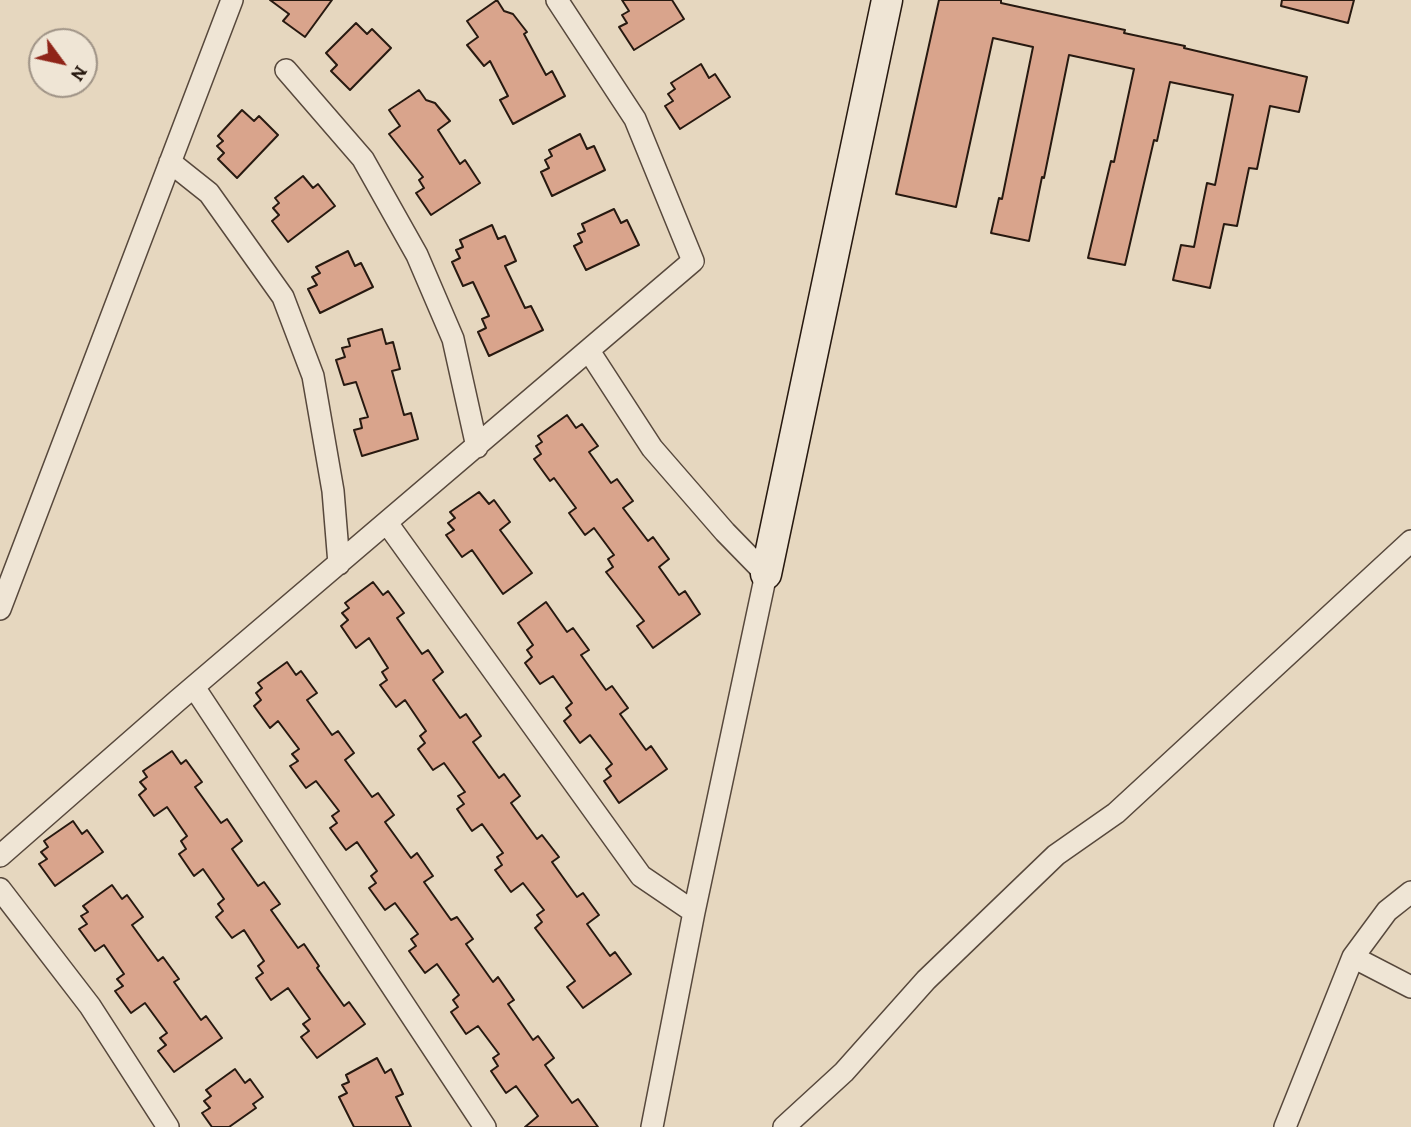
<!DOCTYPE html>
<html>
<head>
<meta charset="utf-8">
<style>
  body { margin:0 }
  #map { position:relative; width:1411px; height:1127px; overflow:hidden; background:#e6d7bf; font-family:Alegreya,serif }
  canvas { display:block }
  .north { position:absolute; left:28px; top:28px; width:70px; height:70px; box-sizing:border-box; background:#efe5d5; border:2px solid #9f9386; border-radius:50%; rotate:123deg; font-size:19px; font-weight:700; line-height:28px; text-align:center; color:#271910 }
  .north::after { content:''; display:block; margin:auto; width:24px; height:32px; background:#8f2418; clip-path:polygon(50% 0,100% 100%,50% 72%,0 100%) }
</style>
</head>
<body>
<div id="map">
<canvas width="1411" height="1127"></canvas>
<div class="north">N</div>
</div>
<script>
const ctx = document.querySelector('canvas').getContext('2d');
ctx.lineJoin = 'round';
function fillPath(path, color) { ctx.fillStyle = color; ctx.fill(path, 'evenodd'); }
function trace(path, color, width, dash) { ctx.strokeStyle = color; ctx.lineWidth = width; ctx.lineCap = dash ? 'butt' : 'round'; ctx.setLineDash(dash || []); ctx.stroke(path); }
const building = new Path2D(`
  M 270,0 L 332,0 L 305,37 L 283,21 L 289,14 Z
  M 497,0 L 504,11 L 513,14 L 527,32 L 524,34 L 546,75 L 552,71 L 565,96 L 513,124 L 500,100 L 508,96 L 490,61 L 484,66 L 467,45 L 478,37 L 467,21 Z
  M 622,0 L 672,0 L 684,19 L 634,50 L 619,27 L 627,23 L 622,15 L 629,11 Z
  M 939,0 L 1001,0 L 1001,3 L 1125,30 L 1124,33 L 1185,46 L 1184,48 L 1307,77 L 1299,112 L 1270,106 L 1257,169 L 1249,168 L 1237,226 L 1224,224 L 1210,288 L 1173,280 L 1181,245 L 1194,247 L 1207,183 L 1215,185 L 1233,95 L 1170,82 L 1157,141 L 1154,140 L 1125,265 L 1088,258 L 1111,161 L 1114,162 L 1134,69 L 1069,55 L 1044,178 L 1042,177 L 1029,241 L 991,233 L 999,198 L 1002,199 L 1033,47 L 993,38 L 956,207 L 896,194 Z
  M 1282,0 L 1354,0 L 1348,23 L 1281,6 Z
  M 356,23 L 367,34 L 372,29 L 391,48 L 350,90 L 331,71 L 337,65 L 326,53 Z
  M 701,64 L 709,78 L 715,74 L 730,97 L 680,129 L 665,106 L 673,101 L 668,94 L 675,89 L 671,83 Z
  M 419,90 L 426,100 L 435,103 L 450,121 L 438,130 L 460,164 L 465,160 L 480,183 L 431,215 L 416,193 L 424,188 L 419,180 L 423,177 L 389,134 L 400,126 L 389,110 Z
  M 242,110 L 254,121 L 259,116 L 278,135 L 237,178 L 218,159 L 224,153 L 217,146 L 223,141 L 218,136 Z
  M 580,134 L 587,149 L 594,146 L 605,170 L 552,196 L 541,172 L 549,168 L 545,160 L 552,156 L 549,150 Z
  M 303,176 L 313,188 L 318,184 L 335,206 L 288,242 L 272,221 L 279,215 L 273,208 L 279,203 L 275,198 Z
  M 614,209 L 621,223 L 627,220 L 639,245 L 586,270 L 574,246 L 582,242 L 578,234 L 585,231 L 582,224 Z
  M 492,225 L 498,239 L 505,236 L 516,261 L 505,266 L 525,308 L 531,306 L 543,330 L 489,356 L 478,332 L 486,328 L 482,319 L 489,316 L 473,282 L 463,286 L 452,262 L 460,258 L 456,250 L 463,247 L 460,240 Z
  M 348,251 L 355,266 L 361,263 L 373,287 L 320,313 L 308,289 L 317,285 L 312,277 L 320,273 L 316,267 Z
  M 382,329 L 386,344 L 393,342 L 400,369 L 392,371 L 404,415 L 411,413 L 418,439 L 362,456 L 354,430 L 362,428 L 360,419 L 368,417 L 356,382 L 344,385 L 336,360 L 345,357 L 342,348 L 350,346 L 348,339 Z
  M 567,415 L 576,428 L 582,424 L 598,446 L 589,452 L 611,483 L 617,479 L 633,501 L 623,508 L 648,541 L 653,537 L 669,559 L 659,567 L 679,595 L 685,591 L 700,614 L 653,648 L 637,626 L 644,621 L 606,572 L 613,567 L 608,559 L 614,555 L 594,528 L 585,535 L 569,513 L 576,508 L 554,478 L 550,481 L 534,459 L 541,454 L 536,446 L 542,442 L 538,436 Z
  M 479,492 L 489,504 L 494,500 L 510,522 L 500,530 L 532,573 L 503,594 L 472,550 L 462,557 L 446,535 L 454,530 L 448,523 L 455,518 L 450,512 Z
  M 373,582 L 383,595 L 388,591 L 404,613 L 397,618 L 422,654 L 428,650 L 443,672 L 433,680 L 460,718 L 466,714 L 481,736 L 473,742 L 499,778 L 504,774 L 520,796 L 511,803 L 537,839 L 542,835 L 559,857 L 552,862 L 577,897 L 583,893 L 599,915 L 587,924 L 610,956 L 615,952 L 631,974 L 583,1008 L 567,987 L 575,981 L 535,928 L 542,922 L 537,915 L 544,910 L 523,883 L 511,892 L 495,870 L 502,865 L 497,857 L 503,853 L 482,824 L 472,831 L 457,809 L 464,804 L 458,796 L 465,792 L 444,763 L 433,770 L 418,749 L 425,743 L 420,736 L 426,731 L 405,700 L 396,707 L 380,685 L 387,680 L 382,672 L 388,668 L 369,638 L 356,648 L 341,626 L 348,620 L 342,613 L 349,608 L 345,603 Z
  M 546,602 L 567,632 L 573,628 L 589,650 L 581,655 L 606,690 L 612,686 L 628,708 L 620,714 L 646,750 L 651,746 L 667,769 L 619,803 L 604,781 L 611,776 L 606,769 L 612,764 L 590,735 L 580,743 L 564,721 L 571,715 L 566,708 L 572,703 L 553,676 L 540,684 L 525,663 L 532,657 L 527,650 L 533,645 L 518,623 Z
  M 287,662 L 296,675 L 301,671 L 317,693 L 307,700 L 332,735 L 338,731 L 354,753 L 345,760 L 372,797 L 378,793 L 394,815 L 385,822 L 411,858 L 417,853 L 433,876 L 424,882 L 451,920 L 457,917 L 473,939 L 466,944 L 493,982 L 498,977 L 514,1000 L 508,1004 L 533,1040 L 538,1036 L 554,1058 L 545,1065 L 572,1103 L 578,1099 L 598,1127 L 525,1127 L 538,1116 L 516,1086 L 506,1093 L 491,1071 L 498,1066 L 493,1058 L 499,1054 L 478,1026 L 466,1034 L 451,1012 L 458,1007 L 453,1000 L 459,995 L 437,964 L 425,973 L 409,951 L 416,946 L 411,939 L 418,934 L 395,903 L 385,910 L 369,888 L 376,883 L 371,876 L 377,871 L 357,842 L 346,850 L 330,828 L 337,823 L 332,816 L 339,811 L 316,781 L 306,788 L 290,766 L 298,761 L 292,754 L 299,749 L 278,721 L 270,728 L 254,706 L 261,700 L 256,693 L 262,688 L 258,683 Z
  M 172,751 L 181,764 L 186,760 L 202,782 L 195,787 L 221,823 L 227,819 L 242,841 L 232,849 L 258,886 L 264,882 L 280,904 L 271,910 L 298,948 L 304,944 L 319,966 L 317,968 L 344,1006 L 349,1002 L 365,1024 L 317,1058 L 301,1037 L 309,1031 L 303,1024 L 310,1019 L 288,988 L 271,1000 L 256,978 L 263,973 L 258,966 L 264,961 L 244,930 L 232,938 L 216,917 L 223,911 L 218,904 L 224,899 L 203,869 L 194,876 L 179,854 L 186,849 L 181,841 L 187,836 L 167,807 L 154,816 L 139,795 L 146,789 L 140,782 L 147,777 L 143,771 Z
  M 73,821 L 82,834 L 87,830 L 103,852 L 55,886 L 39,864 L 47,859 L 41,852 L 48,847 L 44,841 Z
  M 112,885 L 122,899 L 127,895 L 143,917 L 132,925 L 158,961 L 163,957 L 179,979 L 174,982 L 201,1020 L 206,1016 L 222,1038 L 174,1072 L 158,1051 L 166,1045 L 160,1038 L 167,1033 L 145,1003 L 131,1013 L 115,991 L 123,986 L 117,979 L 124,974 L 104,945 L 95,951 L 79,929 L 87,924 L 81,916 L 88,912 L 83,906 Z
  M 377,1058 L 385,1073 L 391,1069 L 403,1094 L 396,1097 L 411,1127 L 354,1127 L 339,1097 L 347,1093 L 342,1085 L 349,1082 L 346,1075 Z
  M 235,1069 L 245,1083 L 250,1079 L 263,1097 L 253,1104 L 256,1108 L 229,1127 L 212,1127 L 202,1113 L 210,1108 L 204,1101 L 211,1096 L 206,1090 Z`);
fillPath(building, '#d9a48c');
trace(building, '#271910', 2);
const street = new Path2D(`
  M 286,70 L 363,159 L 417,255 L 453,339 L 477,447
  M 170,162 L 209,193 L 283,297 L 313,376 L 333,491 L 339,564
  M 589,351 L 652,448 L 725,532 L 766,574 L 694,912 L 652,1127
  M 387,523 L 641,876 L 694,912
  M 0,609 L 232,0
  M 194,687 L 485,1127
  M 0,856 L 177,701 L 693,261 L 635,119 L 557,0
  M 0,889 L 90,1006 L 168,1127
  M 1353,957 L 1411,987
  M 784,1127 L 844,1072 L 926,980 L 1056,855 L 1116,813 L 1411,541
  M 1285,1127 L 1353,957 L 1387,911 L 1411,892`);
const secondary = new Path2D(`
  M 766,574 L 887,0`);
trace(street, '#57483c', 24);
trace(secondary, '#271910', 33);
trace(street, '#efe5d5', 21);
trace(secondary, '#efe5d5', 30);
</script>
</body>
</html>
